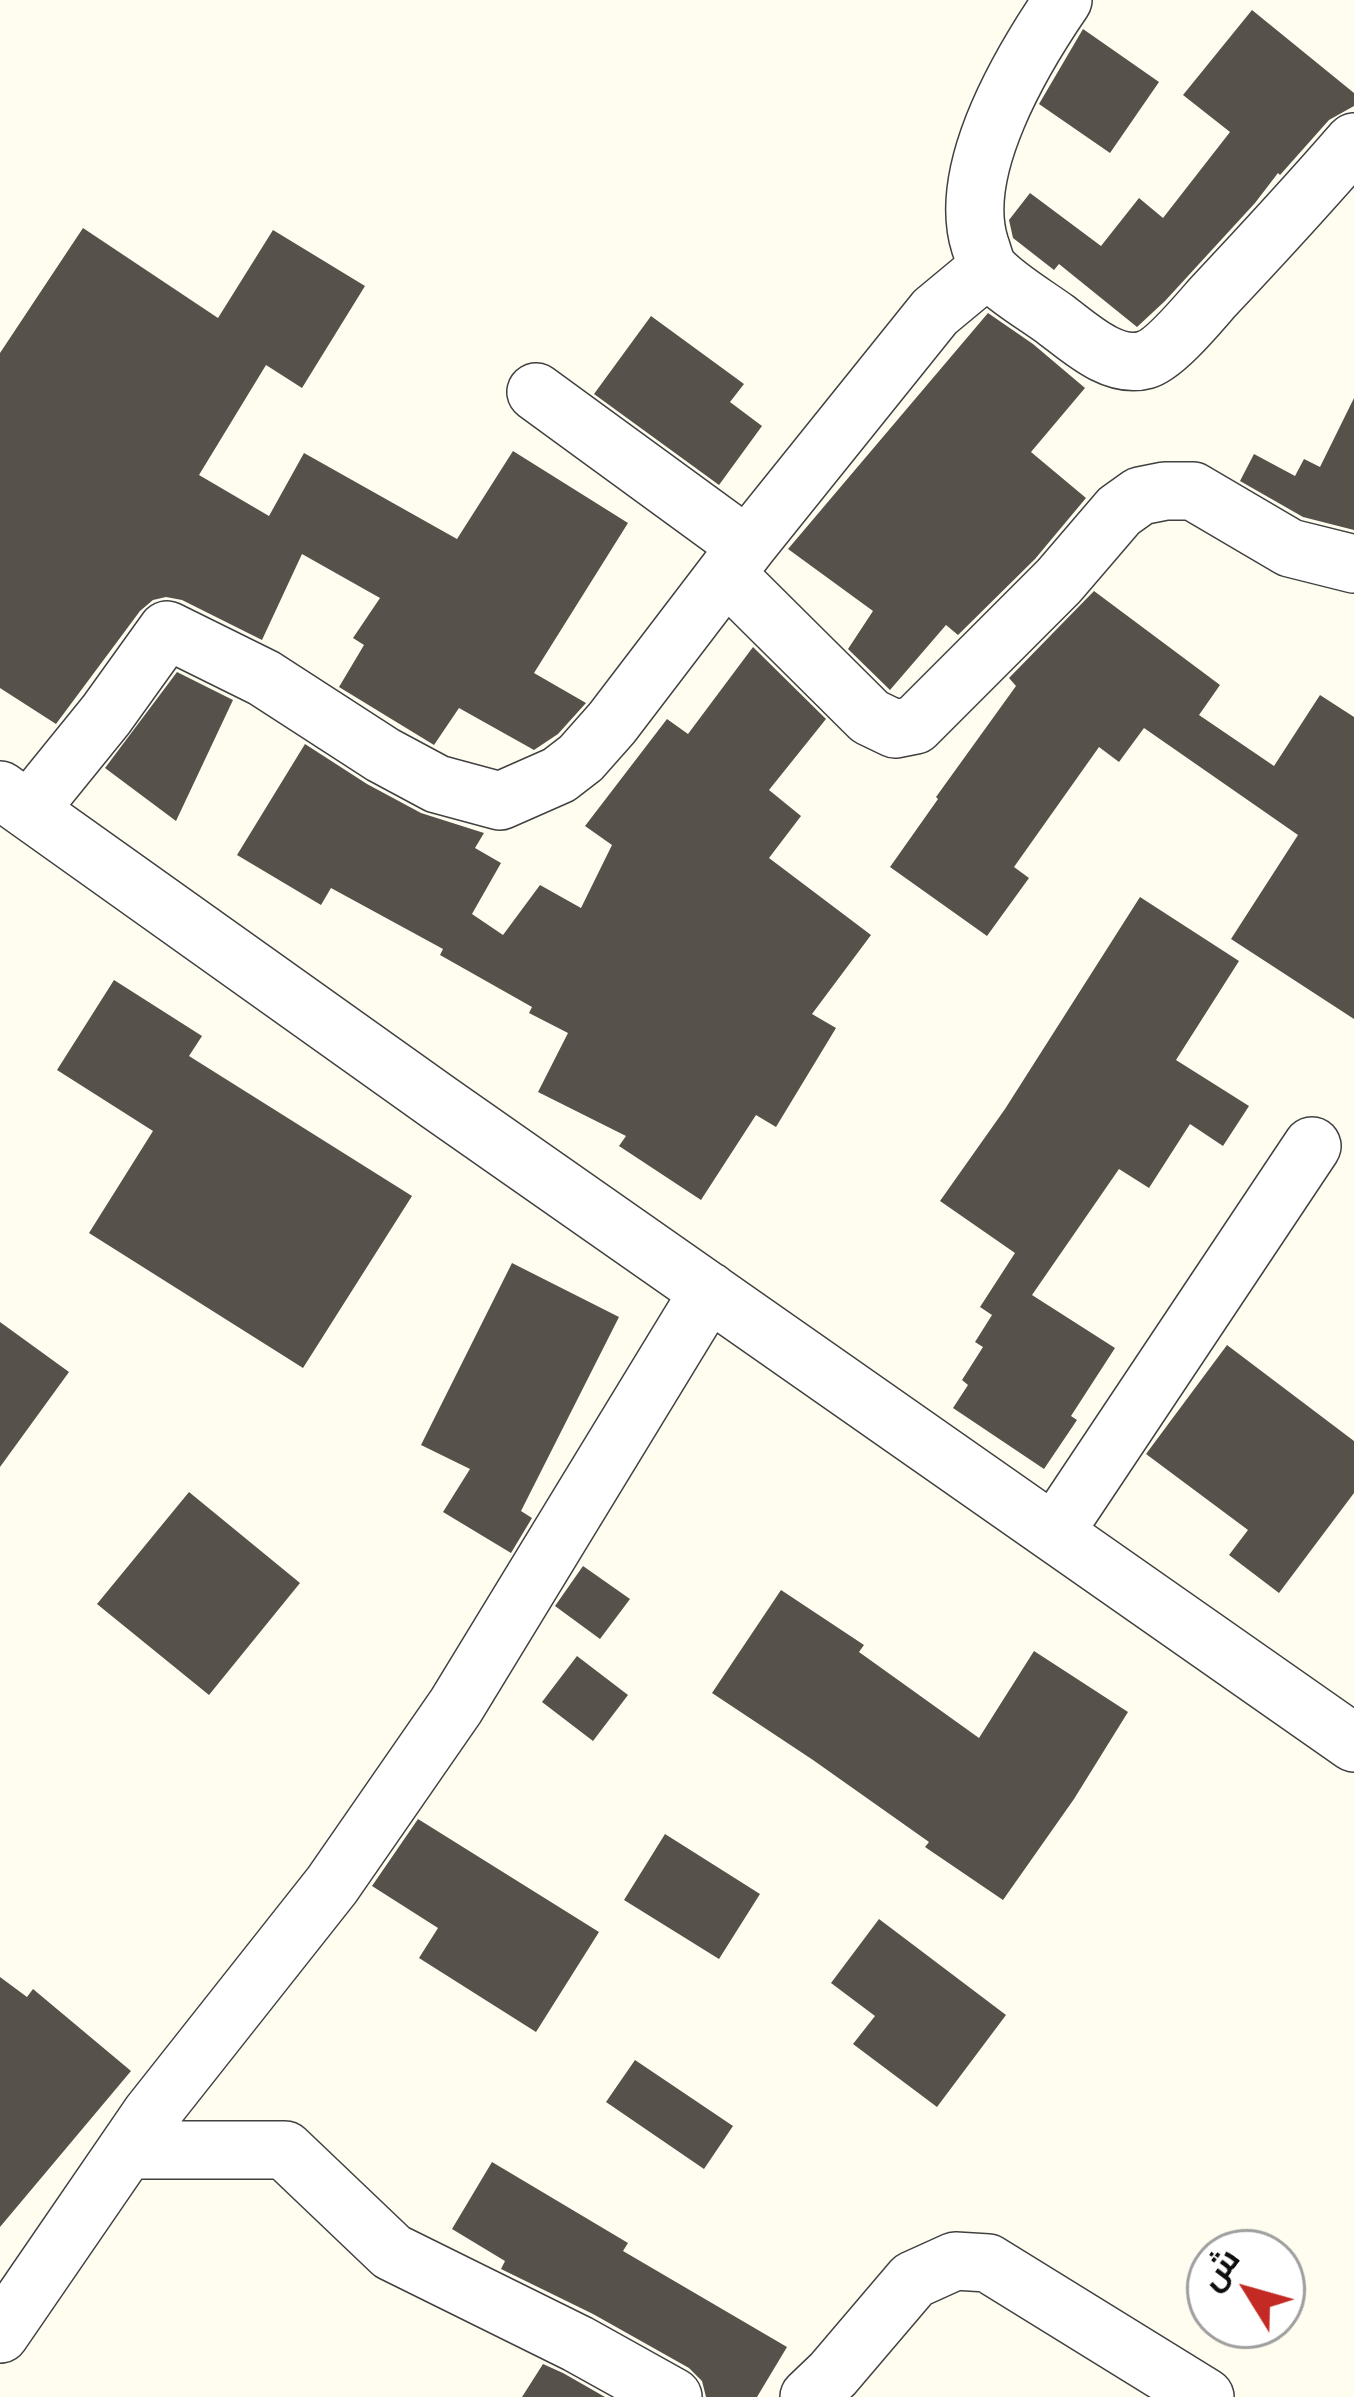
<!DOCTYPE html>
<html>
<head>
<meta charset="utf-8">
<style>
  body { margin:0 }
  #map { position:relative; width:1354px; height:2397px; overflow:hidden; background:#fffdf0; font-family:"Source Serif 4",Cairo,serif }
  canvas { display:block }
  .north { position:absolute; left:1186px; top:2229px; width:120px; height:120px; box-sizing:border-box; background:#fff; border:3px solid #9f9f9f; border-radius:50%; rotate:307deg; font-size:33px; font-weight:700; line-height:48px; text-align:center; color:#0e0e0e }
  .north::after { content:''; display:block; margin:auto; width:42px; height:54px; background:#c22a23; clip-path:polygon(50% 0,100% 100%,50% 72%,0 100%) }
</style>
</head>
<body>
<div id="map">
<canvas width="1354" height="2397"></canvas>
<div class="north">ش</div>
</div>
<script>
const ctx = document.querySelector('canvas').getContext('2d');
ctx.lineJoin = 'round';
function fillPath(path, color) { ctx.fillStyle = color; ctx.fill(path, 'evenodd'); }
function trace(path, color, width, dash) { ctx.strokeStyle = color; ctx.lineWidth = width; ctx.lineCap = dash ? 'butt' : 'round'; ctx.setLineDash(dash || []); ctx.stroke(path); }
fillPath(new Path2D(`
  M 1252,10 L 1354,93 L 1354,106 L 1329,120 L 1280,175 L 1278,173 L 1255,203 L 1165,301 L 1137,327 L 1059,264 L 1054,270 L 1013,238 L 1009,220 L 1030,193 L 1101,246 L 1139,198 L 1163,218 L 1230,132 L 1183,95 Z
  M 1083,29 L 1159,82 L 1110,153 L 1039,104 Z
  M 83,228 L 218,318 L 273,230 L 365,286 L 302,388 L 266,365 L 199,475 L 269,516 L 304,453 L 457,539 L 513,451 L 628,523 L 534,673 L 586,703 L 558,734 L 534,750 L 459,708 L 434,745 L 339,687 L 364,645 L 353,638 L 380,598 L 302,554 L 262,640 L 182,600 L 166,597 L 153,600 L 140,611 L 56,724 L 0,688 L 0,353 Z
  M 988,313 L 1033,344 L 1085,388 L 1031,452 L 1086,498 L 1035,559 L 958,635 L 946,625 L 890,690 L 848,649 L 873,611 L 788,549 Z
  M 651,316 L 744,384 L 730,402 L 762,426 L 719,485 L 594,394 Z
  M 1354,398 L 1354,530 L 1303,517 L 1240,481 L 1254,454 L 1295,476 L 1304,459 L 1320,467 Z
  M 1094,591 L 1220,685 L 1199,715 L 1274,766 L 1320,695 L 1354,717 L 1354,1019 L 1231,939 L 1298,835 L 1144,728 L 1119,762 L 1099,747 L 1014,867 L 1029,878 L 987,936 L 890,867 L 938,799 L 936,797 L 1016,686 L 1009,678 Z
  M 753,647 L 826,719 L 769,790 L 801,816 L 769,858 L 871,935 L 812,1014 L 836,1028 L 776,1127 L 756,1115 L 701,1200 L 619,1146 L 626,1136 L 538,1092 L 568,1033 L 529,1013 L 532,1007 L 440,955 L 443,949 L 331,888 L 321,905 L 237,855 L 305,744 L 367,784 L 421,813 L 484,833 L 475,848 L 501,863 L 472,914 L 503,935 L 540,885 L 581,908 L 612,845 L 585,826 L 667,719 L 688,734 Z
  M 177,672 L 233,700 L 176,821 L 105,768 Z
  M 1140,897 L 1239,961 L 1176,1060 L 1249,1106 L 1223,1146 L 1190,1124 L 1149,1188 L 1119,1169 L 1032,1295 L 1115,1348 L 1071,1416 L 1077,1420 L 1044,1469 L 953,1408 L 968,1385 L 962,1380 L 983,1347 L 975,1342 L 992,1315 L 980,1307 L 1015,1253 L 940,1201 L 1005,1109 Z
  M 114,980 L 202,1036 L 189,1056 L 412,1196 L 303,1368 L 89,1233 L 153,1131 L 57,1070 Z
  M 512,1263 L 619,1317 L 521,1511 L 532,1518 L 511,1553 L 443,1512 L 470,1469 L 421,1445 Z
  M 0,1322 L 69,1372 L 0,1467 Z
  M 1227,1345 L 1354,1441 L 1354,1493 L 1279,1593 L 1229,1555 L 1248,1530 L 1146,1454 Z
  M 189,1492 L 300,1583 L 209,1695 L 97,1604 Z
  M 583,1566 L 630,1599 L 600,1639 L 555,1606 Z
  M 781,1590 L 864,1645 L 859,1652 L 979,1738 L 1034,1651 L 1128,1712 L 1074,1799 L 1003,1900 L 925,1847 L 929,1842 L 813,1760 L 712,1693 Z
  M 577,1656 L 628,1695 L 593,1741 L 542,1702 Z
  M 418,1819 L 599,1932 L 536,2032 L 419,1958 L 438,1928 L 372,1886 Z
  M 665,1834 L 760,1894 L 719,1959 L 624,1900 Z
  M 879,1919 L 1006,2015 L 937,2107 L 853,2044 L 875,2016 L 831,1983 Z
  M 0,1977 L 27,1997 L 33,1989 L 131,2071 L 0,2227 Z
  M 635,2060 L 733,2126 L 704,2169 L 606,2102 Z
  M 492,2162 L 628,2243 L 623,2251 L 787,2347 L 757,2397 L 706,2397 L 702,2381 L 689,2368 L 593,2314 L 501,2269 L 505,2261 L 452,2229 Z
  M 543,2364 L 563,2373 L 605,2397 L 522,2397 Z`), '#57514b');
const street = new Path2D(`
  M 1063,0 C 1022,60 956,170 980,245 C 983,253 985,264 990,270 C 1006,288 1037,306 1056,320 C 1080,338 1113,369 1145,360 C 1164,355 1198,314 1212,298 C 1260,247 1308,195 1354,142
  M 536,392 L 747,546 L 935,312 L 988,268
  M 726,574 L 870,717 L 895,729 L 915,725 L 1059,581 L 1119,511 L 1140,496 L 1165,491 L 1193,491 L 1290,548 L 1354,564
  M 0,790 L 438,1102 L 1354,1743
  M 29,810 L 106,715 L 167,630 L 264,678 L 383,755 L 437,784 L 500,801 L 559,775 L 581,758 L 612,723 L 747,546
  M 1054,1533 L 1312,1146
  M 127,2150 L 285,2150 L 392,2252 L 578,2344 L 673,2397
  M 0,2334 L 151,2114 L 332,1885 L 456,1706 L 709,1291
  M 809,2397 L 833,2374 L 913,2280 L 955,2261 L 988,2263 L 1205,2397`);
trace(street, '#414141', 60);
trace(street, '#fff', 57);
</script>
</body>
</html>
